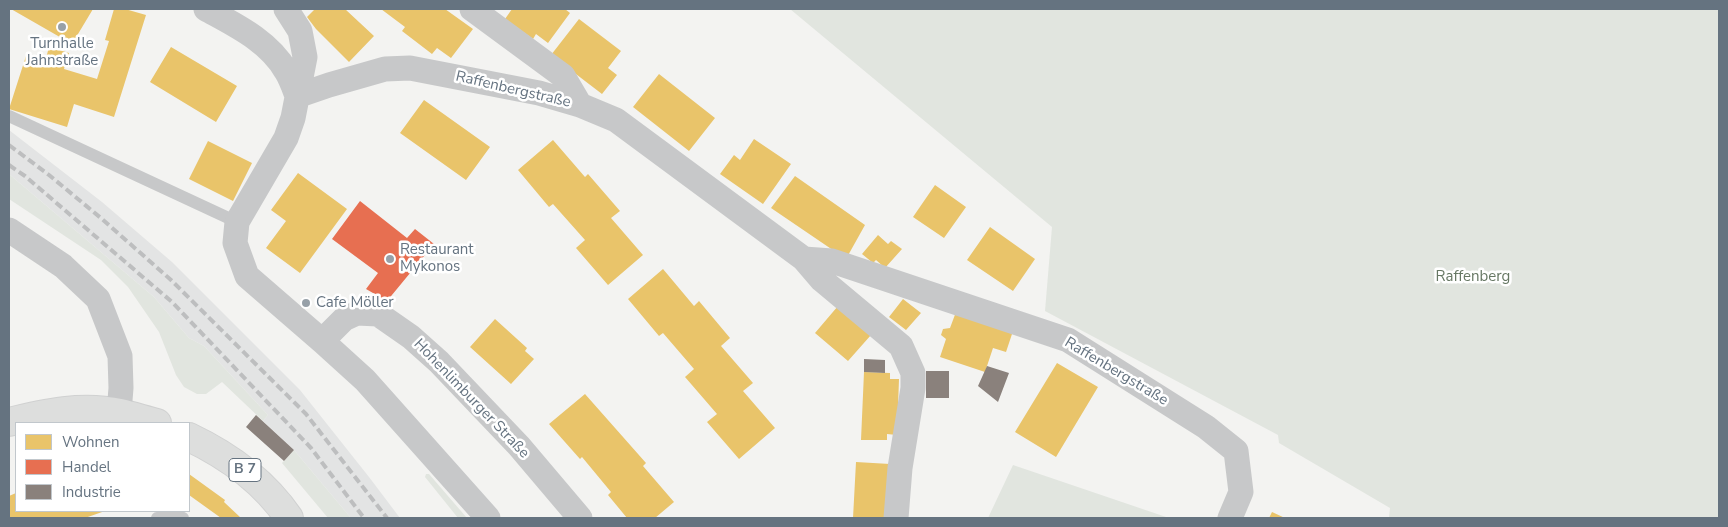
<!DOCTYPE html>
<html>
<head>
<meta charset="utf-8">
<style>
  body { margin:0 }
  #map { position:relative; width:1728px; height:527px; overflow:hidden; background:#f3f3f1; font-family:"Nunito Sans",sans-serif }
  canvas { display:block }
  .frame { position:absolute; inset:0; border:10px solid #657380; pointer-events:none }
  .legend { position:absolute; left:15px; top:422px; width:175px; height:90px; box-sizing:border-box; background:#fff; border:1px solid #c1c7cc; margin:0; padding:6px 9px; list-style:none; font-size:15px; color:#657380 }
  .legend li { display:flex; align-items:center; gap:10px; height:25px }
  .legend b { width:25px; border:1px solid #c1c7cc }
</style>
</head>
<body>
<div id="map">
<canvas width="1728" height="527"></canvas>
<div class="frame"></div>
<ul class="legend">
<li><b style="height:14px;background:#e9c46a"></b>Wohnen</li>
<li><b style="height:14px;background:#e76f51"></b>Handel</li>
<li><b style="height:14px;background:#8a817c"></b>Industrie</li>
</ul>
</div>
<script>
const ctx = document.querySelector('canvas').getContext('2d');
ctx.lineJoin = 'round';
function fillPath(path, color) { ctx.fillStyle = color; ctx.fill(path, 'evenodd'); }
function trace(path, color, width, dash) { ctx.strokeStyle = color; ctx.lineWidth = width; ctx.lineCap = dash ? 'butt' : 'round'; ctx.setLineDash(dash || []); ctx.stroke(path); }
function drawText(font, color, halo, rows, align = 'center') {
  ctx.font = font + ' "Nunito Sans",sans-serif'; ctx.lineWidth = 5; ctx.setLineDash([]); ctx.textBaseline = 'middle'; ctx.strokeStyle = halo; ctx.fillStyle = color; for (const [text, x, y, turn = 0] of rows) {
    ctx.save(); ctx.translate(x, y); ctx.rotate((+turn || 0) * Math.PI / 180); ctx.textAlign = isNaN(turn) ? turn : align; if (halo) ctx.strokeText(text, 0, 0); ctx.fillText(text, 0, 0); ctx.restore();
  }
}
fillPath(new Path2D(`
  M 9,130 L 102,202 L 172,262 L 300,390 L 369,477 L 400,518 L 351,518 L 294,450 L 263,421 L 268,415 L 204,346 L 189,338 L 154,297 L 9,174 Z`), '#e3e4e4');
fillPath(new Path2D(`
  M 790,9 L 1719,9 L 1719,518 L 1389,518 L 1390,508 L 1279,443 L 1278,435 L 1045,311 L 1052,227 Z
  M 9,174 L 154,297 L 189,338 L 204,346 L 268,415 L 263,421 L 222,382 L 206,394 L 197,394 L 184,387 L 176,375 L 159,332 L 128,287 L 101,260 L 9,199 Z
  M 294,450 L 351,518 L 328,518 L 282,463 Z
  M 1013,465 L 1169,518 L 988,518 Z
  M 426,474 L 429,474 L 467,518 L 458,518 L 425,477 Z`), '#e1e5df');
fillPath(new Path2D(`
  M 11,9 L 93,9 L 72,44 Z
  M 114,9 L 125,9 L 146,15 L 114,117 L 74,104 L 67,127 L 9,109 L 26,56 L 45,62 L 49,47 L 69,53 L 64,69 L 97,79 L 109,41 L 105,40 Z
  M 315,9 L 345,9 L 374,36 L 349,62 L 316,29 L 307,17 Z
  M 381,9 L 445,9 L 473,29 L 451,58 L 437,48 L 432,54 L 402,31 L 405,27 Z
  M 512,9 L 565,9 L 570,13 L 548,43 L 536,34 L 533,39 L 505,19 Z
  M 579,19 L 621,51 L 608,68 L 617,75 L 602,94 L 551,55 Z
  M 171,47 L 237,86 L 216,122 L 150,82 Z
  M 659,74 L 715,118 L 689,151 L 633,107 Z
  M 424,100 L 490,147 L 466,180 L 400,133 Z
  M 754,139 L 791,164 L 763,204 L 720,174 L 734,155 L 740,160 Z
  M 553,140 L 585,177 L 588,174 L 620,211 L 611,218 L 643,255 L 608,285 L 576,248 L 585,240 L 553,204 L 549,207 L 518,170 Z
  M 208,141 L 252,163 L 233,201 L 189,179 Z
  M 298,173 L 347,209 L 300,273 L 266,248 L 286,221 L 271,210 Z
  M 795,176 L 865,225 L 846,259 L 771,208 Z
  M 935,185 L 966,207 L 944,238 L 913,217 Z
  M 990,227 L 1035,259 L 1013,291 L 967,260 Z
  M 878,235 L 888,244 L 891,241 L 902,249 L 885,268 L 876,260 L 873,263 L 862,254 Z
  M 663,269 L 694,306 L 699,301 L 730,338 L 721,346 L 753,383 L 743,391 L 775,428 L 739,459 L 707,422 L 717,414 L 685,377 L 694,369 L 663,333 L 659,336 L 628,299 Z
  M 903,299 L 921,313 L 906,330 L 889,317 Z
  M 838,306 L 871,335 L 848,361 L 815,333 Z
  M 956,312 L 1013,331 L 1006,352 L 993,348 L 985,372 L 940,357 L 946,339 L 941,335 L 943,329 L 950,328 Z
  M 495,319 L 527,348 L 525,351 L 534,359 L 511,384 L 470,347 Z
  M 1057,363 L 1098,387 L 1056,457 L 1015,432 Z
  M 864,372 L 890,373 L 890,379 L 899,379 L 897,435 L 887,434 L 887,440 L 861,440 Z
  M 585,394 L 646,463 L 643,466 L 674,502 L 655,518 L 627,518 L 608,495 L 611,492 L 582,457 L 580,459 L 549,424 Z
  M 856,462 L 890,464 L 888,518 L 853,518 Z
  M 189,474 L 225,500 L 224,502 L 241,518 L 221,518 L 189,495 Z
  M 16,493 L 16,511 L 105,511 L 85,518 L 9,518 L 9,496 Z
  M 1272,512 L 1285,518 L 1269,518 Z`), '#e9c46a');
fillPath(new Path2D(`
  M 360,201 L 407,238 L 415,229 L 434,244 L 387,301 L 366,289 L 378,273 L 332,239 Z`), '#e76f51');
fillPath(new Path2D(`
  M 864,359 L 885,360 L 885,373 L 864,372 Z
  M 987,366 L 1009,373 L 998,402 L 978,386 Z
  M 926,371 L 949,371 L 949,398 L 926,398 Z
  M 256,415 L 294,450 L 284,461 L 246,427 Z`), '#8a817c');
const primary = new Path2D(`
  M 9,422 C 45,413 82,405 120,413 C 133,416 145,420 157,423
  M 189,437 C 229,456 264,481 289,518`);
trace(primary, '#d0d1d1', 30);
trace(new Path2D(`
  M 9,116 L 237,222
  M 157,518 L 180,517 L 183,518`), '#c7c8c9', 12);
trace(new Path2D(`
  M 206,9 C 235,25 269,41 286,71 C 291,79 294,88 297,96
  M 286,9 L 300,31 L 305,57 L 293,118 L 286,138 L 237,222 L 235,243 L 247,276 L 322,341 L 365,380 L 488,518
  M 472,9 L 563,76 L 580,105
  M 297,96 L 329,85 L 385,69 L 410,68 L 539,93 L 580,105 L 616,120 L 804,259 L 832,261 L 1068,340 L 1206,427 L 1236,451 L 1241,492 L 1230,518
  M 9,230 L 63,266 L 98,299 L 120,356 L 121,388 L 119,412
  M 804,259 L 822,280 L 901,346 L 913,373 L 913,388 L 900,468 L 896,518
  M 322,341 L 344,319 L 357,313 L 378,314 L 411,337 L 439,362 L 519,446 L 580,518`), '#c7c8c9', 25);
trace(primary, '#dddedd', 28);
trace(new Path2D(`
  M 9,145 L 49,175 L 102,219 L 171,280 L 306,414 L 387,518
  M 9,165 L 25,176 L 172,302 L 311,448 L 364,518`), '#bdbebf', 4, [8, 4]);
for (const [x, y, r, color] of [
  [62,27,5,"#97a0a8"],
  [390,259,5,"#97a0a8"],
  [306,303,5,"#97a0a8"]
]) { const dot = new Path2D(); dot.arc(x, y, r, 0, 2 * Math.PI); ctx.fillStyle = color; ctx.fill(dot); trace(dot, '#fff', 2); }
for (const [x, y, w] of [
  [245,470,32]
]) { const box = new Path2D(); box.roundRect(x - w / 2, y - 11.5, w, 23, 4); ctx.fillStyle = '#fff'; ctx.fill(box); trace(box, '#657380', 1); }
drawText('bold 14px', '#657380', null, [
  ["B 7",245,470]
]);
drawText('15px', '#657380', '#fff', [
  ["Turnhalle",62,44,"center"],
  ["Jahnstraße",62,61,"center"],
  ["Restaurant",400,250],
  ["Mykonos",400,267],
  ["Cafe Möller",316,303]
], 'left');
drawText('15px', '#657380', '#fff', [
  ["Raffenbergstraße",513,90,13],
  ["Raffenbergstraße",1116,372,31],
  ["Hohenlimburger Straße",471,399,46]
]);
drawText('15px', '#667763', '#fff', [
  ["Raffenberg",1473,277]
]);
</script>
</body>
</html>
